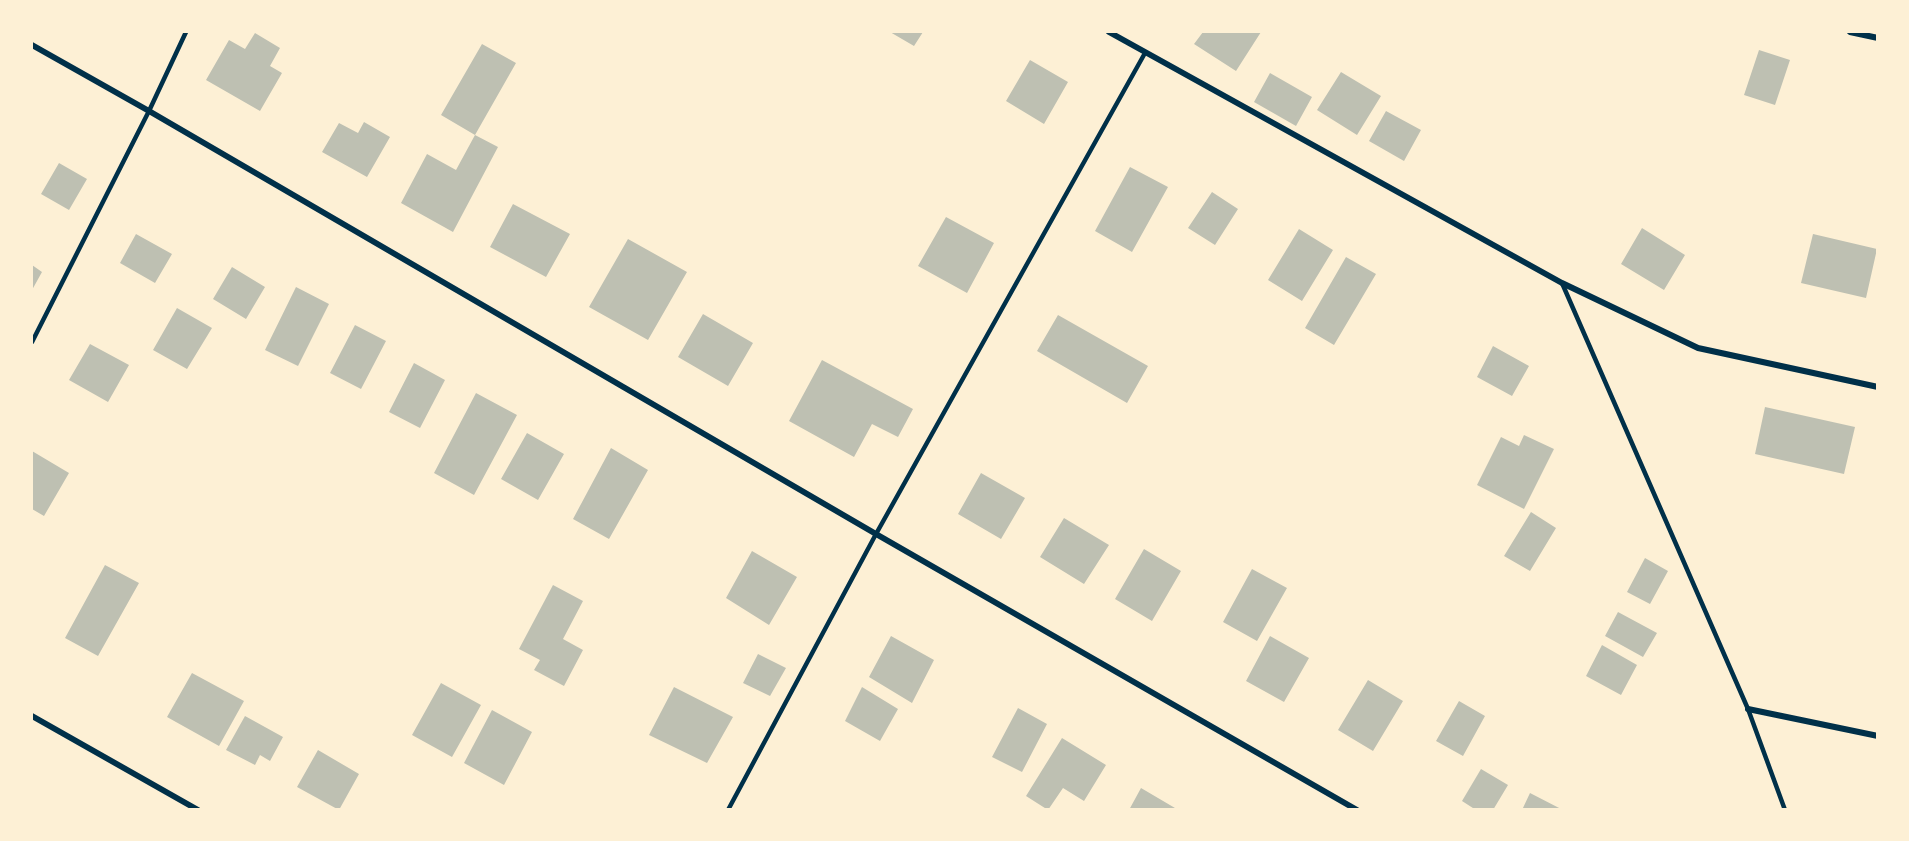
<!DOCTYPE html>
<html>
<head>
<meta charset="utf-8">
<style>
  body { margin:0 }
  #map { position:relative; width:1909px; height:841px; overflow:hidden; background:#fdf0d5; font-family:Lato,sans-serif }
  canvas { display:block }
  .frame { position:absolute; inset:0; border:33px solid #fdf0d5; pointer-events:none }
</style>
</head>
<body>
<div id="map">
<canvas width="1909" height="841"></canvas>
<div class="frame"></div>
</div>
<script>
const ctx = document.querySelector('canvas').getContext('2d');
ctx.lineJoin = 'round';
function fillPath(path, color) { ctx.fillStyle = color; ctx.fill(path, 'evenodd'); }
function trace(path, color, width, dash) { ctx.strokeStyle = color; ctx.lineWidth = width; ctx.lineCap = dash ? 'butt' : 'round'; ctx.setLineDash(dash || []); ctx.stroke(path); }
fillPath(new Path2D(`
  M 890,32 L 923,32 L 914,46 Z
  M 1203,32 L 1261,32 L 1236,71 L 1194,44 Z
  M 255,33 L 280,48 L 270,66 L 282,73 L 260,111 L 206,80 L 229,40 L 245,49 Z
  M 482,44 L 516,63 L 475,135 L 441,115 Z
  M 1759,50 L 1790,60 L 1775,105 L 1744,95 Z
  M 1030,60 L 1068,82 L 1044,124 L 1006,101 Z
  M 1341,72 L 1381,96 L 1357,135 L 1317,110 Z
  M 1270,73 L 1312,97 L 1296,126 L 1254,102 Z
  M 1386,111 L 1421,130 L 1404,161 L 1369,141 Z
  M 364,122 L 390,137 L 367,177 L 322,152 L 339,123 L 358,133 Z
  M 475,135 L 498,147 L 453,232 L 401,203 L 427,154 L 456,170 Z
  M 59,163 L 87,179 L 69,210 L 41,194 Z
  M 1130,167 L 1168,187 L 1132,252 L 1095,231 Z
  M 1212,192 L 1238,209 L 1215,245 L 1188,228 Z
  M 513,204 L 570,234 L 546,277 L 490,247 Z
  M 946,217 L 994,243 L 967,293 L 918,266 Z
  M 1642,228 L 1685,255 L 1664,290 L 1621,264 Z
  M 1299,229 L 1333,250 L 1302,301 L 1268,280 Z
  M 136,234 L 172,254 L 155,283 L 120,263 Z
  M 1813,234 L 1877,249 L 1866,298 L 1801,283 Z
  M 628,239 L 687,272 L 648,340 L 589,307 Z
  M 1346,257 L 1376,274 L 1334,345 L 1305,328 Z
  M 32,265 L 42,272 L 32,290 Z
  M 232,267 L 265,287 L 246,319 L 213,299 Z
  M 296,287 L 329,304 L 298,366 L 265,350 Z
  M 177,308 L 212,328 L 187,369 L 153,350 Z
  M 703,314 L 753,343 L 728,386 L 678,357 Z
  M 1058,315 L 1148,366 L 1127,403 L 1037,351 Z
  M 355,325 L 386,341 L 361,389 L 330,373 Z
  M 90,344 L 129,365 L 108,402 L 69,380 Z
  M 1493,346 L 1529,366 L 1512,396 L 1477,377 Z
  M 822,360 L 913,409 L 898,437 L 872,424 L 854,457 L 789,421 Z
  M 414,363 L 445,380 L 420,428 L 389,412 Z
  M 476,393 L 517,415 L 474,495 L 434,473 Z
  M 1765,407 L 1855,427 L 1844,474 L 1755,454 Z
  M 527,433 L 564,454 L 538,500 L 501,479 Z
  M 1524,435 L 1554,449 L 1524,509 L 1477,485 L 1501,437 L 1519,446 Z
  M 611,448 L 648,470 L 609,539 L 573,519 Z
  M 32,451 L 69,473 L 44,516 L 32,509 Z
  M 981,473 L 1025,498 L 1001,539 L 958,514 Z
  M 1531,512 L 1556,528 L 1530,571 L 1504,556 Z
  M 1064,518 L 1109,545 L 1084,584 L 1040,557 Z
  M 1144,549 L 1181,571 L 1152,621 L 1115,599 Z
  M 752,551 L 797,577 L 769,625 L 726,598 Z
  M 1645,558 L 1668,571 L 1650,604 L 1627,592 Z
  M 105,565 L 139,583 L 98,656 L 65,638 Z
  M 1252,569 L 1287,588 L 1257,641 L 1223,622 Z
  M 553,585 L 583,601 L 563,639 L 583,650 L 564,686 L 534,670 L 540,660 L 519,649 Z
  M 1618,612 L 1657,633 L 1643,657 L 1605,636 Z
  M 891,636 L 934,660 L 912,703 L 869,677 Z
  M 1270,636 L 1309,658 L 1284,702 L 1246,681 Z
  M 1602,645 L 1637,665 L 1621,695 L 1586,676 Z
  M 758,654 L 786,668 L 770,696 L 743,683 Z
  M 192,673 L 244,701 L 219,746 L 167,717 Z
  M 1368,680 L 1403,701 L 1373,751 L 1338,730 Z
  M 441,683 L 481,705 L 452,757 L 412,735 Z
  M 674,687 L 733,717 L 707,763 L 649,735 Z
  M 862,687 L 898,709 L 880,741 L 845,721 Z
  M 1459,701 L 1485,716 L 1463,756 L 1436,741 Z
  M 1018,708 L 1047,724 L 1022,772 L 992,757 Z
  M 492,710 L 532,732 L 504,785 L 464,763 Z
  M 245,716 L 283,737 L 270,761 L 260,755 L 255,765 L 226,750 Z
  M 1062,738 L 1106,765 L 1084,801 L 1063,788 L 1048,810 L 1026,796 Z
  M 318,750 L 359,774 L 339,810 L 297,787 Z
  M 1481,769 L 1508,785 L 1493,810 L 1476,810 L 1462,801 Z
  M 1141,788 L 1175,808 L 1174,810 L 1129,810 Z
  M 1530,793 L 1563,810 L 1522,810 Z`), '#bec0b2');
trace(new Path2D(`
  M 1562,283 L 1748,709 L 1785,810
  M 32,342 L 149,111 L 186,32
  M 728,810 L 876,534 L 1145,53`), '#003049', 4.5);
trace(new Path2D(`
  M 1109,32 L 1562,283 L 1698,348 L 1878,387
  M 1850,32 L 1878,38
  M 32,45 L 149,111 L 876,534 L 1357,810
  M 1748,709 L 1878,736
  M 32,716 L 198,810`), '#003049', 6);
</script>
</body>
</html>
